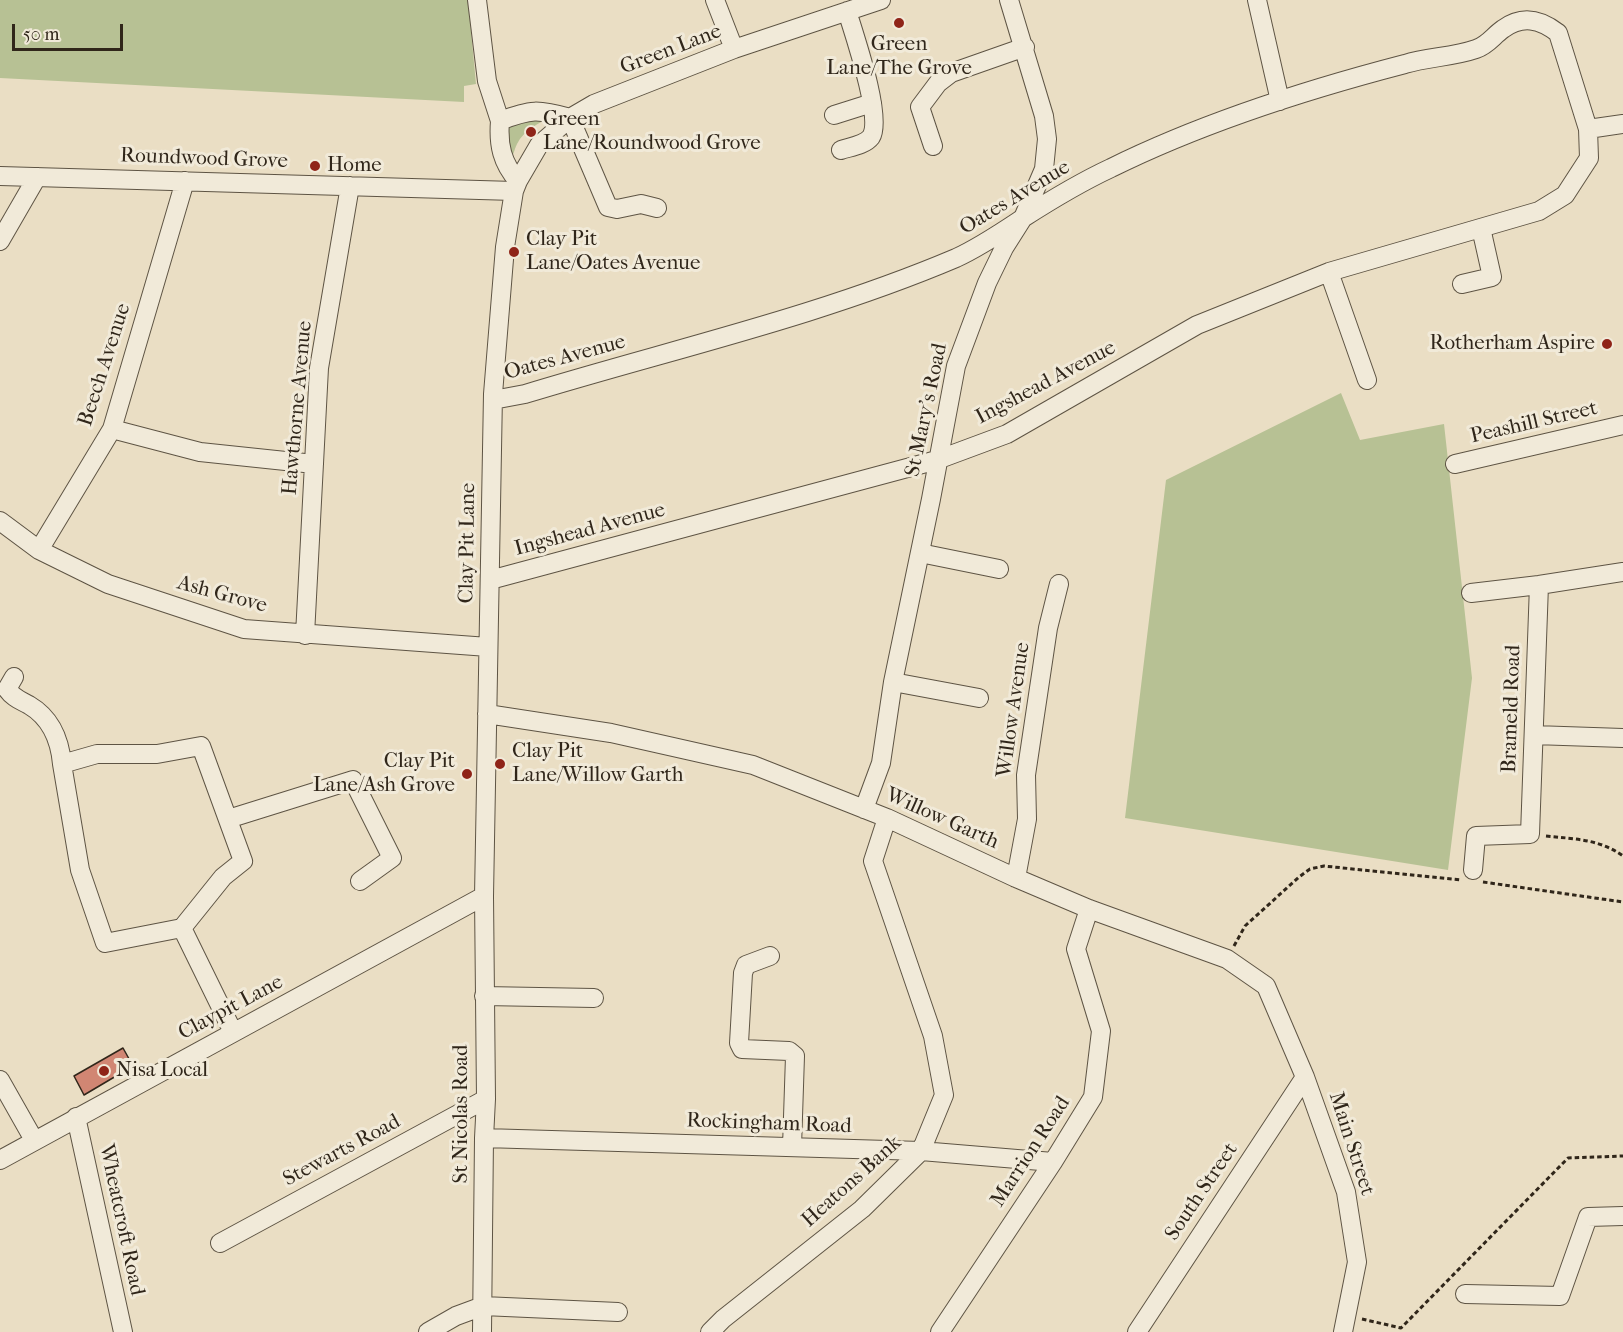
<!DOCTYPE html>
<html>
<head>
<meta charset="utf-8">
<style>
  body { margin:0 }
  #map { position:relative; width:1623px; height:1332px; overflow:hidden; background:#eadec4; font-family:"IM FELL French Canon",serif }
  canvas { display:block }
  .scale { position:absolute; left:12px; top:24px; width:111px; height:27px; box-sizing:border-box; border:3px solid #30261a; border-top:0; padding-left:8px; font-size:18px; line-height:21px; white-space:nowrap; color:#30261a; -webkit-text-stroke:4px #f1ead9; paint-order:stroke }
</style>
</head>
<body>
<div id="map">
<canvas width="1623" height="1332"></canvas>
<div class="scale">50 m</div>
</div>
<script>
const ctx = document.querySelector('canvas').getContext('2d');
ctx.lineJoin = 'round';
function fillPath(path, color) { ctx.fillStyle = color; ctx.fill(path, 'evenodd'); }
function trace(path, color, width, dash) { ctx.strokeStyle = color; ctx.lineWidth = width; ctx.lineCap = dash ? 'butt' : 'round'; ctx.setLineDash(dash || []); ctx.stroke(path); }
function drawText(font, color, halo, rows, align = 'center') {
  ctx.font = font + ' "IM FELL French Canon",serif'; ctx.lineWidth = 6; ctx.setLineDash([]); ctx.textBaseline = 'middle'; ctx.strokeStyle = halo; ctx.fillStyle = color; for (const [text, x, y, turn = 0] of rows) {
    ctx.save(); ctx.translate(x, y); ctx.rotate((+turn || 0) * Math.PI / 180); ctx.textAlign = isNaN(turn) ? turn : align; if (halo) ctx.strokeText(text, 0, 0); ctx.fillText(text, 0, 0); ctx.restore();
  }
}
fillPath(new Path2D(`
  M 0,0 L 468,0 L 476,84 L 464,86 L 464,102 L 0,78 Z
  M 551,117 C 539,123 524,130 517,144 C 514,150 514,155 509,161 L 508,130 L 510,124 Z
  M 1341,393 L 1360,440 L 1444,424 L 1472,678 L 1448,870 L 1125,818 L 1166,480 Z`), '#b7c194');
const building = new Path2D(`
  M 123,1048 L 133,1066 L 84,1095 L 74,1076 Z`);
fillPath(building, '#d18673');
trace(building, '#30261a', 1.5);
const minor = new Path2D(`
  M 477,0 L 487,81 L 500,121 C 531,109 538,109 570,118 L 608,207 L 617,209 L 641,204 L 657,208
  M 715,0 L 734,49
  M 1257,0 L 1280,101
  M 834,115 L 872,103
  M 500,121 C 498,145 502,163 518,181
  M 1588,129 L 1623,124
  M 933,146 L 920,107 L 938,83 L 951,73 L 1025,47
  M 841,150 C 850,147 865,145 871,137 C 883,118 854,34 847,11
  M 0,176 L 514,191
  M 0,241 L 37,177
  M 1329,272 L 1367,380
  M 1462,284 L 1492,277 L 1481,228
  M 112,429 L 200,452 L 314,464
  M 1455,464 L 1623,425
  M 0,521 L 39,550 L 108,584 L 244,629 L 488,647
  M 39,550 L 112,429 L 185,181
  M 920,553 L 999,569
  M 490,580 L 937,460 L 1007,434 L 1197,325 L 1329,272 L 1539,211 L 1565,195 L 1589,158 L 1588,129 L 1558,33 C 1540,19 1522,15 1503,29 C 1493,36 1488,45 1476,49 C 1453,57 1428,57 1405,64 C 1305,90 1204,122 1111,168 C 1081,182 1051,200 1023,218 C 1002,232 980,247 956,258 C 817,317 669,350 525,394 L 493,400
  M 1471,593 L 1539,585 L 1623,572
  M 305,635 L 319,368 L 350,186
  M 14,677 L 7,689 C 13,698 20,700 29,705 C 51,718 60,741 62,764
  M 893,682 L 979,698
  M 487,714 L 611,733 L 753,765 L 887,818 L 1016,878 L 1089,909 L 1227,959 L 1266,986 L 1305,1077 L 1346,1192 L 1357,1262 L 1343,1332
  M 1534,735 L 1623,738
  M 201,746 L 243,861 L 223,877 L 182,928 L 105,943 L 80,870 L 62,764 L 97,754 L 157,754 Z
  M 864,809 L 881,763 L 893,682 L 931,499 L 956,366 L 987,283 L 1004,248 L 1023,218 L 1044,169 L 1047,139 L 1044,116 L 1009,0
  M 228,819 L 353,780 L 392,858 L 360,881
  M 1473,870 L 1476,836 L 1530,834 L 1539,585
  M 1016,878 L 1027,819 L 1026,775 L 1048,628 L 1059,584
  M 182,928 L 233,1032
  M 770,956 L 746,965 L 743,973 L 739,1043 L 742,1049 L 789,1051 L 795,1056 L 792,1147
  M 484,996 L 594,998
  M 0,1080 L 34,1140
  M 76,1117 L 123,1332
  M 484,1138 L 921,1151 L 1053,1162
  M 0,1160 L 484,896
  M 220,1243 L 486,1099
  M 1465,1294 L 1560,1296 L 1588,1217 L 1623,1216
  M 428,1332 L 456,1316 L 483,1306 L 618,1312
  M 482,1332 L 484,1138 L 486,1099 L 484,896 L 493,394 L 505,247 L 514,191 L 518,181 L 539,145 L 570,118 L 594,104 L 734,49 L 881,0
  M 710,1332 L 723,1319 L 862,1209 L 921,1151 L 944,1095 L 933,1036 L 873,861 L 887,818
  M 940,1332 L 1053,1162 L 1093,1097 L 1101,1031 L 1076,949 L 1089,909
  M 1137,1332 L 1305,1077`);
trace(minor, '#5e5444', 20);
trace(new Path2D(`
  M 1546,836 C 1574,839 1600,839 1623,856
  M 1483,882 L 1623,902
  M 1234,946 L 1245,926 L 1299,877 L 1310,869 L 1324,866 L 1461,880
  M 1362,1319 L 1401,1328 L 1568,1158 L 1623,1156`), '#30261a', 3, [4.5, 3]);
trace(minor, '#f1ead9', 18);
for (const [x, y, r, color] of [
  [899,23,6,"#8f2418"],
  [531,132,6,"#8f2418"],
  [315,166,6,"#8f2418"],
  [514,252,6,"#8f2418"],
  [1607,344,6,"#8f2418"],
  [500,764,6,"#8f2418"],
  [467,774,6,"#8f2418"],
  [104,1071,6,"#8f2418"]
]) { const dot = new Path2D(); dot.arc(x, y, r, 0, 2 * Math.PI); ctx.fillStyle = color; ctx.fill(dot); trace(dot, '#f1ead9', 2); }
drawText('21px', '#30261a', '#f1ead9', [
  ["Green",899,45,"center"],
  ["Lane/The Grove",899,69,"center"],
  ["Green",543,120],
  ["Lane/Roundwood Grove",543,144],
  ["Home",327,166],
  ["Clay Pit",526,240],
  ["Lane/Oates Avenue",526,264],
  ["Rotherham Aspire",1595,344,"right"],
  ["Clay Pit",512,752],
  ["Lane/Willow Garth",512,776],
  ["Clay Pit",455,762,"right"],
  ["Lane/Ash Grove",455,786,"right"],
  ["Nisa Local",116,1071]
], 'left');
drawText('21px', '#30261a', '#f1ead9', [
  ["Green Lane",671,50,-21],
  ["Roundwood Grove",204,159,2],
  ["Oates Avenue",1015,198,-31],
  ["Oates Avenue",565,358,-15],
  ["Beech Avenue",105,365,-72],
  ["Ingshead Avenue",1046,383,-28],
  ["Hawthorne Avenue",298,408,-85],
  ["St Mary's Road",927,410,-78],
  ["Peashill Street",1534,423,-13],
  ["Ingshead Avenue",590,530,-15],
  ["Clay Pit Lane",468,543,-89],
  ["Ash Grove",222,595,15],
  ["Brameld Road",1512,709,-88],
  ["Willow Avenue",1014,710,-82],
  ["Willow Garth",942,819,24],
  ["Claypit Lane",231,1008,-28],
  ["St Nicolas Road",462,1114,-90],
  ["Rockingham Road",769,1124,2],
  ["Main Street",1351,1144,72],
  ["Stewarts Road",342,1151,-28],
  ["Marrion Road",1031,1152,-57],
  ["Heatons Bank",852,1182,-42],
  ["South Street",1202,1192,-56],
  ["Wheatcroft Road",121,1220,78]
]);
</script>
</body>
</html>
